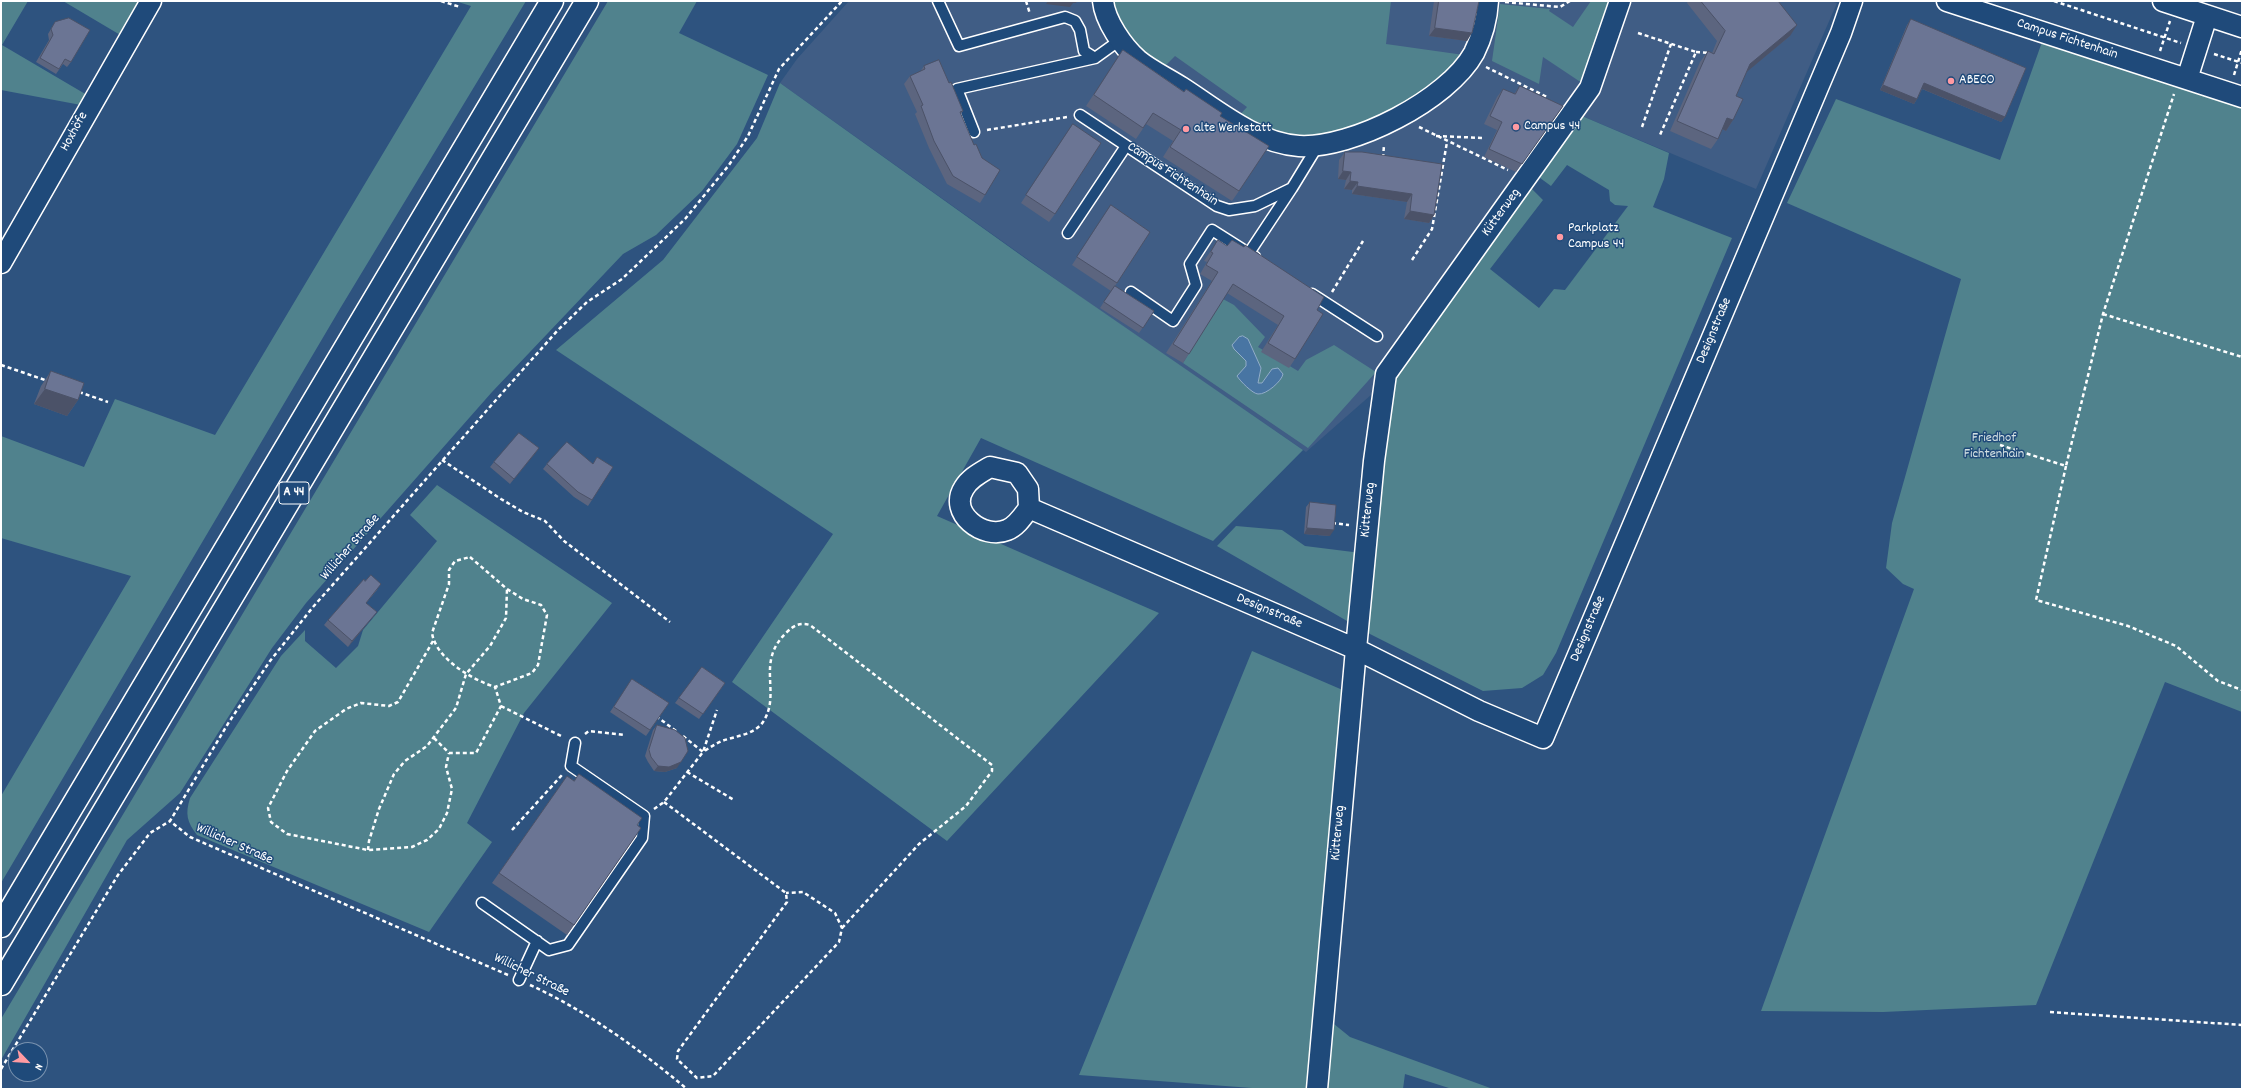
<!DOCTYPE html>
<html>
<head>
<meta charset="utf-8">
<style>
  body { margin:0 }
  #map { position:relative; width:2243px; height:1090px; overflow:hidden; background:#2e537f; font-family:Dekko,sans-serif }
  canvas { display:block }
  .frame { position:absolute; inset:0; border:2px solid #fff; pointer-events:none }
  .north { position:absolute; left:8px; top:1042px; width:40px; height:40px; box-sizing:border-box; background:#1f4a7a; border:1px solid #7992af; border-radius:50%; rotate:115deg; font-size:11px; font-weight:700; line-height:16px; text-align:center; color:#fff }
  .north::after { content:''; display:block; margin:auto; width:14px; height:18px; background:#ff9aa2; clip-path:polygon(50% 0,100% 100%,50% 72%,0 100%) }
</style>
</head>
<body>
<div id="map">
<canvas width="2243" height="1090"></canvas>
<div class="frame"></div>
<div class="north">N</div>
</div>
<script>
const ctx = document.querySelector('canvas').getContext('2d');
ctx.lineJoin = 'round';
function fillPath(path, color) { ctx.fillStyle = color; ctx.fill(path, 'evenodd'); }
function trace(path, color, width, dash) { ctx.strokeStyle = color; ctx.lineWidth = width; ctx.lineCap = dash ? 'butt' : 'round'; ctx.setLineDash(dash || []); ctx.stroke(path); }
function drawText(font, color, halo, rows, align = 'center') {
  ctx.font = font + ' Dekko,sans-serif'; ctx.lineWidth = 3; ctx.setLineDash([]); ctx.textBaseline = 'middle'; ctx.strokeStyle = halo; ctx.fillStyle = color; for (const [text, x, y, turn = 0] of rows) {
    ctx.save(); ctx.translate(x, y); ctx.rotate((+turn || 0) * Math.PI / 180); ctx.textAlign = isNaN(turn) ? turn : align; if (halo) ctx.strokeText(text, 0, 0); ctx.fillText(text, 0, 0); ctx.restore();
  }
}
fillPath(new Path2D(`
  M 849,1 L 1615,1 L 1541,168 L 1396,373 L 1306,452 L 1096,308 L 780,83 L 797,59 Z
  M 1628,1 L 1831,1 L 1837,3 L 1756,189 L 1582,116 Z`), '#405d85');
fillPath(new Path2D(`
  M 1,1 L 28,1 L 2,45 L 87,95 L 81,105 L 1,90 Z
  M 63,1 L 143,1 L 122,36 Z
  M 455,1 L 526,1 L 341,307 L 1,883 L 1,796 L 131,576 L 1,538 L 1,436 L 84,467 L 115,399 L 215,435 L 471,6 Z
  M 608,1 L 697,1 L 679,33 L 768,75 L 737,144 L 702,191 L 656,235 L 623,254 L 492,392 L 306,603 L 272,648 L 180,793 L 127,840 L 1,1060 L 1,1019 Z
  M 1113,1 L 1391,1 L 1386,44 L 1464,55 L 1431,88 L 1388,115 L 1332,137 L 1290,140 L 1238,117 L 1247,107 L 1175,56 L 1163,68 C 1142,50 1116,31 1113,1 Z
  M 1591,1 L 1614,1 L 1585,85 L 1543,57 L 1539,84 L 1492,61 L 1500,4 L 1550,9 L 1549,11 L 1573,27 Z
  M 2042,42 L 2242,107 L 2242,712 L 2165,682 L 2036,1005 L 1883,1012 L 1761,1011 L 1914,589 L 1903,584 L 1886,568 L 1892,523 L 1961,279 L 1787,203 L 1836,99 L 2000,160 Z
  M 780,83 L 1029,261 L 1303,450 L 1213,541 L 981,438 L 937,516 L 1159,613 L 947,841 L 732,682 L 833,534 L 556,350 L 663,260 L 757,138 Z
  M 1582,116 L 1669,153 L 1664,179 L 1653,207 L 1732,238 L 1556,653 L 1543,675 L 1522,688 L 1483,691 L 1364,631 L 1391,378 L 1529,186 L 1543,200 L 1490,269 L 1539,308 L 1554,289 L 1565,290 L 1628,206 L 1615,205 L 1610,201 L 1609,190 L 1567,165 L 1551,186 L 1536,175 Z
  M 1223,299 L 1234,305 L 1265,337 L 1258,347 L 1298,371 L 1306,360 L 1334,345 L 1376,372 L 1308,448 L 1183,363 Z
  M 437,485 L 612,603 L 524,713 L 467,823 L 492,842 L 429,932 L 197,835 C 187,822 185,814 190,798 L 281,656 L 305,630 L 305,641 L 336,668 L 358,646 L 363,630 L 437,541 L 410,515 Z
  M 1236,526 L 1282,530 L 1305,546 L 1361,553 L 1354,625 L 1217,546 Z
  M 1252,651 L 1345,691 L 1311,1085 L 1307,1089 L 1265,1089 L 1079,1075 Z
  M 1356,701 L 1361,703 L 1333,1017 L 1334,1024 L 1350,1037 L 1493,1089 L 1452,1089 L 1405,1074 L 1403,1089 L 1321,1089 Z`), '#50828d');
const water = new Path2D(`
  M 1243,336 L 1248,339 L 1261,368 L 1258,383 L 1262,383 L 1272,369 L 1278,368 L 1283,374 C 1282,381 1266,395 1258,394 C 1253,394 1240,381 1237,376 L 1246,366 L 1246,361 L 1234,349 L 1232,345 L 1239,337 Z`);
fillPath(water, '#4875a3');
trace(water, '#91acc8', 1);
const lane = new Path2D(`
  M 938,1 L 959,46 L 1065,17 L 1075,21 L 1080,30 L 1084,51 L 1095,58
  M 1080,115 L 1217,206 L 1229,210 L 1255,206 L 1292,188 L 1317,147
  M 974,132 L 957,89 L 1095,58 L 1120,40
  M 1068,233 L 1126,146
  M 1255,257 L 1249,253 L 1292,188
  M 1131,292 L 1173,321 L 1196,285 L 1190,264 L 1212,230 L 1242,249
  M 1312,294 L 1377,336
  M 482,903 L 549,950 L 568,945 L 642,838 L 644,816 L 571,766 L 575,743
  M 519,980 L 537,941`);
const street = new Path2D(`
  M 1103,1 C 1105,21 1123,47 1138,60 C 1150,70 1167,78 1181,87 C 1217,110 1255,143 1299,146 C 1352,149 1448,100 1474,53 C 1482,37 1487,19 1488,1
  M 1947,1 L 2242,97
  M 2163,1 L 2242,27
  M 2187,79 L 2207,16
  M 1,263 L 151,1
  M 1029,508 C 1023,516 1017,526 1007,530 C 983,540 948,513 964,488 C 970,478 980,473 990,467 L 1017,473 L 1028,489 L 1029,508 L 1356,649 L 1479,711 L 1543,738 L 1841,33 L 1852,1
  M 1317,1089 L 1356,649 L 1374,461 L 1386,374 L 1590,88 L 1620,1`);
const highway = new Path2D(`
  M 1,926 L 552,1
  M 1,984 L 587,1`);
trace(lane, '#fff', 13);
trace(street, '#fff', 23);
trace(highway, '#fff', 25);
trace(new Path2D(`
  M 441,1 L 460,7
  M 1026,1 L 1030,14
  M 2054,1 L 2181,43
  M 1505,2 L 1560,7 L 1570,1
  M 1638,33 L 1696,52 L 1660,135
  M 2160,51 L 2170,21
  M 1696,52 L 1709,53
  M 2214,54 L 2242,63
  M 1486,67 L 1547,97
  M 2234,75 L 2242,49
  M 1419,127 L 1508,170
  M 1642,127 L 1671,44
  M 987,130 L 1067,117
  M 1436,136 L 1483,138
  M 1383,158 L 1384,145
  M 1412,260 L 1432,229 L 1447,142
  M 1332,292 L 1363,241
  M 2103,314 L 2242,357
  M 1,365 L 48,381
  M 79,392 L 108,402
  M 2000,445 L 2066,466 L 2103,314 L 2174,94
  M 442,460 L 501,499 L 523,512 L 545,521 L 564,541 L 670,622
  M 2066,466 L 2036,600 L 2128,626 L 2176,646 L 2218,681 L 2242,690
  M 1332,523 L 1349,525
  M 470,557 L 507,589 L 523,599 L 541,605 L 547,615 L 538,665 L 532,673 L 495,687 C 473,680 436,659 432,633 L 449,584 L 449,570 L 455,561 Z
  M 433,641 L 398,702 L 389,706 L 361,703 L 346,709 L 315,731 L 287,771 L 268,808 L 271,822 L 287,834 L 368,850 L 412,847 L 427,840 L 439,829 L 447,813 L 452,789 L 446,767 L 449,753
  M 501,706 L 563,737
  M 656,716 L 676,731
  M 585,734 L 589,731 L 625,735
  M 683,736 L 703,752 C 709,748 715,744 722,741 C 735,736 754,735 763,722 C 782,693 755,663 786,633 C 794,625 800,622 810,625 L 992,765 L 992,771 L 966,806 L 919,844 L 842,928
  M 434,738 L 449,753 L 476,753 L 501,706 L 495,687
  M 687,772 L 734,800
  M 664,802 L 786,893 L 787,902 L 678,1051 L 677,1059 L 697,1078 L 713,1076 L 839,942 L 842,928 L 835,913 L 803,892 L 786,893
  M 654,809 L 664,802 L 703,752 L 717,710
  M 512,830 L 562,775
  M 368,850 L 369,841 L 379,809 L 394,774 L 405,761 L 427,746 L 456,708 L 466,674 L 490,646 L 506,618 L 507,589
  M 508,975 L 190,837 L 170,821 L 229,722 L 270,661 L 313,607 L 557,331 L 587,302 L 622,279 L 685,219 L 729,165 L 748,136 L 779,69 L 842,1
  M 530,985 C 587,1011 639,1049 687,1089
  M 2050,1012 L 2242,1025
  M 1,1069 L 118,875 L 150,833 L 170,821`), '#fff', 2.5, [4, 3]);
trace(lane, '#1f4a7a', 10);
trace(street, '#1f4a7a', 20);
trace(highway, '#1f4a7a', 22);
fillPath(new Path2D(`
  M 1434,1 L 1479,1 L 1467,41 L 1429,36 Z
  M 1688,1 L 1778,1 L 1790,36 L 1747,71 L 1736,96 L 1733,120 L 1726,131 L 1722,129 L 1718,139 L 1711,149 L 1670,131 L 1700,62 L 1708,51 L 1712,53 L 1717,41 L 1687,3 Z
  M 1911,19 L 2005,117 L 2001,122 L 1922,89 L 1917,99 L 1914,104 L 1880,90 L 1907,25 Z
  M 55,22 L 71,62 L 67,67 L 63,64 L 56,74 L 36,62 L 49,40 L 48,34 Z
  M 1123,50 L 1220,116 L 1239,191 L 1232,201 L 1163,157 L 1173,141 L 1146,124 L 1136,139 L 1086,106 Z
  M 924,66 L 949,83 L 963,111 L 961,114 L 985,195 L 980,203 L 947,184 L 929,148 L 915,114 L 917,112 L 904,84 L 910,76 L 920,72 Z
  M 1520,86 L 1563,106 L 1516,172 L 1484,157 L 1497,130 L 1484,124 L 1497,97 L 1503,89 L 1514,94 Z
  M 1073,124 L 1055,214 L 1049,222 L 1021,203 Z
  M 1345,152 L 1442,164 L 1434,215 L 1429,223 L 1404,219 L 1407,202 L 1352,194 L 1352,190 L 1344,189 L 1346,180 L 1338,179 L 1339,160 Z
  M 1111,205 L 1150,232 L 1115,286 L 1154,311 L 1139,333 L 1100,308 L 1111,291 L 1072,265 Z
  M 1218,240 L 1317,310 L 1295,359 L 1289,368 L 1261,352 L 1278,325 L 1227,293 L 1183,363 L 1166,353 L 1212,281 L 1200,274 L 1207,262 L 1204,261 Z
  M 51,371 L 78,400 L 67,416 L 34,404 L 41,386 Z
  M 539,448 L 510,484 L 490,467 L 494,462 Z
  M 547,464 L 592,500 L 588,506 L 574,497 L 543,469 Z
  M 1310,502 L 1330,536 L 1304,534 L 1306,507 Z
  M 378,589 L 366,603 L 377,612 L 348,647 L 324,625 L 328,620 Z
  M 702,667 L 725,683 L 699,719 L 675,703 Z
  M 632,679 L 669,703 L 646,736 L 610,712 Z
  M 657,725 L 677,768 L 665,772 L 654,771 L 648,762 L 645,756 L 653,730 Z
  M 567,776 L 637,825 L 574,925 L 567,935 L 492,883 Z`), '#5c657f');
fillPath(new Path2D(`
  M 1048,1 L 1077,1 L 1076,3 L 1073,3 L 1070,7 L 1046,4 Z
  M 1797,25 L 1790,36 L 1743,75 L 1750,64 Z
  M 1435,28 L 1472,33 L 1467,41 L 1429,36 Z
  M 1924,83 L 2005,117 L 2001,122 L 1920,88 Z
  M 1883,85 L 1917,99 L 1914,104 L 1880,90 Z
  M 1727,118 L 1733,120 L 1726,131 L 1720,128 Z
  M 1343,171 L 1351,172 L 1346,180 L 1338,179 Z
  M 1350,181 L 1358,182 L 1352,190 L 1344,189 Z
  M 1357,186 L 1412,194 L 1407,202 L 1352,194 Z
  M 1410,211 L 1434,215 L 1429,223 L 1404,219 Z
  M 45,389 L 78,400 L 67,416 L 34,404 Z
  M 539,448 L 535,454 L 510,484 L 514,479 Z
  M 1307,528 L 1334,530 L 1330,536 L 1304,534 Z
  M 377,612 L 373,617 L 348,647 L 352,641 Z
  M 681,762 L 677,768 L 665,772 L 654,771 L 658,766 Z`), '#4b5268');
const building = new Path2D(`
  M 1439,1 L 1479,1 L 1472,33 L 1435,28 Z
  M 1701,1 L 1778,1 L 1797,25 L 1750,64 L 1736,96 L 1743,99 L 1733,120 L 1727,118 L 1718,139 L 1677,121 L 1708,51 L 1714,54 L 1725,31 Z
  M 69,18 L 90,30 L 71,62 L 65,59 L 59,69 L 40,58 L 53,35 L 51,29 L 55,22 Z
  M 1911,19 L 2026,68 L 2005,117 L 1924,83 L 1917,99 L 1883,85 Z
  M 1123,50 L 1184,92 L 1186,89 L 1222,113 L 1220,116 L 1269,146 L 1239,191 L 1170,147 L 1181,130 L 1153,113 L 1143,128 L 1094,95 Z
  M 939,60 L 949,83 L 951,82 L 963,111 L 960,112 L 974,145 L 976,144 L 982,158 L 1000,170 L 985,195 L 953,176 L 934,141 L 921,106 L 923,105 L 910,76 L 925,69 L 924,66 Z
  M 1520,86 L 1563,106 L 1522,164 L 1489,149 L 1502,122 L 1490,116 L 1503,89 L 1515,94 Z
  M 1073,124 L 1101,143 L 1055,214 L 1026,195 Z
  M 1345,152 L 1362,152 L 1442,164 L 1434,215 L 1410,211 L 1412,194 L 1357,186 L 1358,182 L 1350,181 L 1351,172 L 1343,171 Z
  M 1111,205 L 1150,232 L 1117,283 L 1077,257 Z
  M 1218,240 L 1227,246 L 1232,240 L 1244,247 L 1245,245 L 1324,297 L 1317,310 L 1323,314 L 1295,359 L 1268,343 L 1284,316 L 1233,284 L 1189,354 L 1173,344 L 1218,272 L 1206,265 L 1213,253 L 1211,252 Z
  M 1115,286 L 1154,311 L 1143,328 L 1104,302 Z
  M 51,371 L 84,383 L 78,400 L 45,389 Z
  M 519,433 L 539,448 L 514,479 L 494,462 Z
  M 567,442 L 593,464 L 597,457 L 613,467 L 592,500 L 578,492 L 547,464 Z
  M 1310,502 L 1336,505 L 1334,530 L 1307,528 Z
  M 371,575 L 381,584 L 366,603 L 377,612 L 352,641 L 328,620 L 364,579 L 365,581 Z
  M 702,667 L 725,683 L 703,714 L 679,698 Z
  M 632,679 L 669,703 L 650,730 L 614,707 Z
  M 657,725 L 675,730 L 685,738 L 688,751 L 681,762 L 669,767 L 658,766 L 651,757 L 649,750 Z
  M 579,774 L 642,818 L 637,825 L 641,828 L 574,925 L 499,873 L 567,776 L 574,781 Z`);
fillPath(building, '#6b7594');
trace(building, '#4b5268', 1);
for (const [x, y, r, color] of [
  [1951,81,4,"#ff9aa2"],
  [1516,127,4,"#ff9aa2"],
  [1186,129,4,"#ff9aa2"],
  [1560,237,4,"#ff9aa2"]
]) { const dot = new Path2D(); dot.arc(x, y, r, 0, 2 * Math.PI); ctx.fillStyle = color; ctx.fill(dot); trace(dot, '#1f4a7a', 1.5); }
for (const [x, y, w] of [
  [294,493,30]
]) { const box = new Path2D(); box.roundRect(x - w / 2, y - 11, w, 22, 3); ctx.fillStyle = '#1f4a7a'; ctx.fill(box); trace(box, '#fff', 1); }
drawText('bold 13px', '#fff', null, [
  ["A 44",294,493]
]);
drawText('14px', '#fff', '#1f4a7a', [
  ["Campus Fichtenhain",2067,40,18],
  ["Hoxhöfe",75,132,-61],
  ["Campus Fichtenhain",1172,175,33],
  ["Kütterweg",1502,213,-54],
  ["Designstraße",1715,331,-67],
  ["Kütterweg",1369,510,-84],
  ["Willicher Straße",351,548,-49],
  ["Designstraße",1269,612,23],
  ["Designstraße",1589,629,-67],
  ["Kütterweg",1339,833,-85],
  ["Willicher Straße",234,845,24],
  ["Willicher Straße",531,976,26]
]);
drawText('14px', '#fff', '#1f4a7a', [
  ["ABECO",1959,81],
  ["Campus 44",1524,127],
  ["alte Werkstatt",1194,129],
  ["Parkplatz",1568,229],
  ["Campus 44",1568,245]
], 'left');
drawText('14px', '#d3e0e2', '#1f4a7a', [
  ["Friedhof",1994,439],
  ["Fichtenhain",1994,455]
]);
</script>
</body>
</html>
